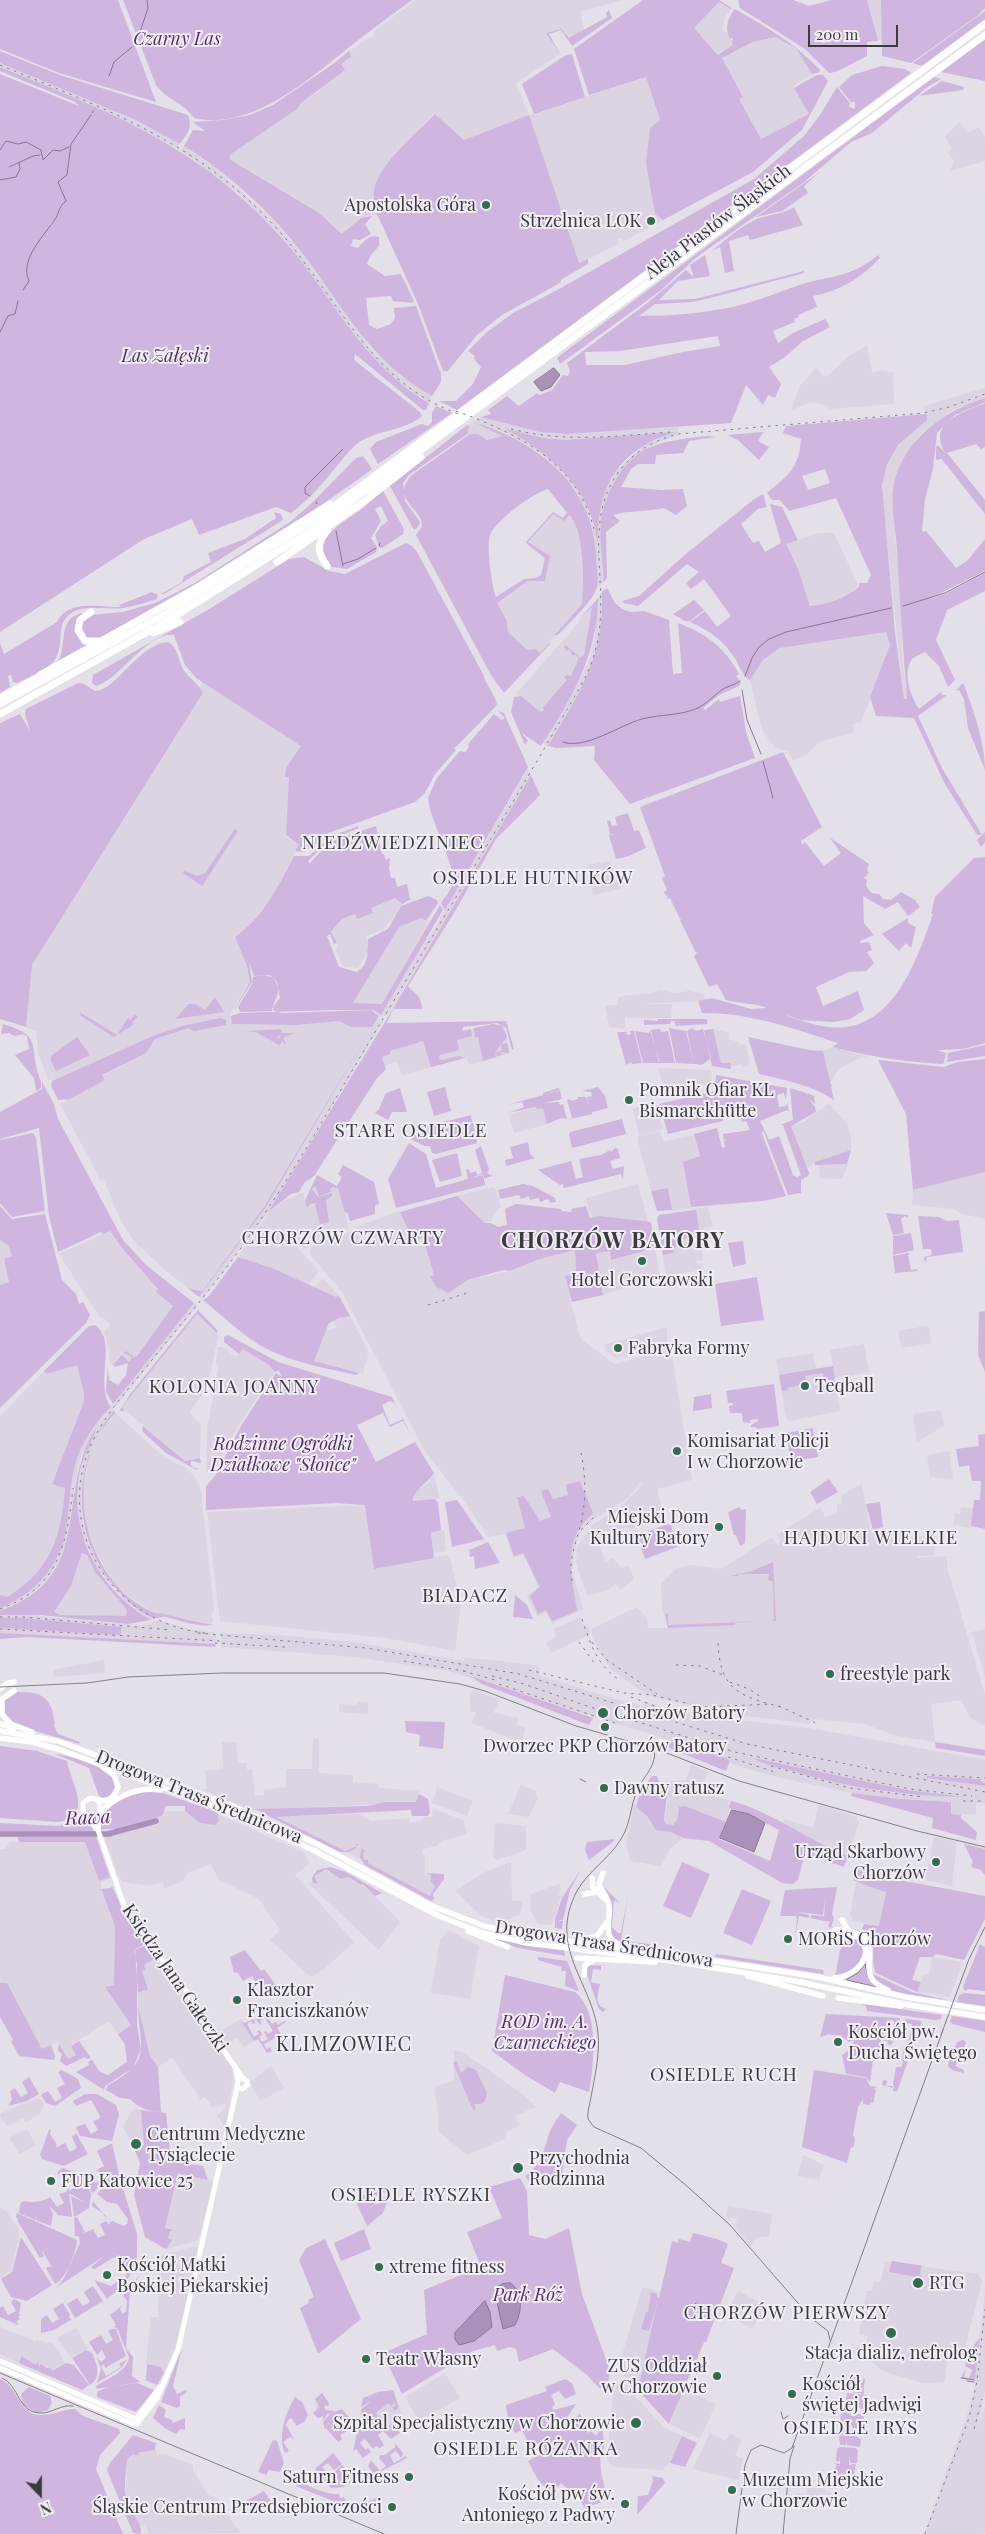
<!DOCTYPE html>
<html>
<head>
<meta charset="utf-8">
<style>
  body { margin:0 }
  #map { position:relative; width:985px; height:2534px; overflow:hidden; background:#e5dfe9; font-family:"Playfair Display",serif }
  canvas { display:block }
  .north { position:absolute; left:15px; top:2469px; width:50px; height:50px; -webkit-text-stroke:4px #f2edf6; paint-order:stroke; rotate:158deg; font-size:14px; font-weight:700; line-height:20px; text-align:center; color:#3c3a3d }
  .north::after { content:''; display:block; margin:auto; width:18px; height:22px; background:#3c3a3d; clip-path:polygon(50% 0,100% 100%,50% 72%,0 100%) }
  .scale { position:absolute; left:808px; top:25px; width:90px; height:22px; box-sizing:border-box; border:2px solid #3c3a3d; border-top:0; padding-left:6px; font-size:15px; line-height:18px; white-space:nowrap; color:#3c3a3d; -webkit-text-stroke:4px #f2edf6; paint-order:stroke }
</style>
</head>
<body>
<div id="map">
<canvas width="985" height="2534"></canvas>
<div class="north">N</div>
<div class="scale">200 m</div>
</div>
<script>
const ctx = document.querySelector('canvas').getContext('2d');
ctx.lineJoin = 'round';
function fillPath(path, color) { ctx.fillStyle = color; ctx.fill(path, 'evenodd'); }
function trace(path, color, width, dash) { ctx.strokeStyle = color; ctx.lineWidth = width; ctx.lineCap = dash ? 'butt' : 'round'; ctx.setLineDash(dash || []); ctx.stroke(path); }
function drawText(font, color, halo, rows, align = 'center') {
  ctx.font = font + ' "Playfair Display",serif'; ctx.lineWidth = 4; ctx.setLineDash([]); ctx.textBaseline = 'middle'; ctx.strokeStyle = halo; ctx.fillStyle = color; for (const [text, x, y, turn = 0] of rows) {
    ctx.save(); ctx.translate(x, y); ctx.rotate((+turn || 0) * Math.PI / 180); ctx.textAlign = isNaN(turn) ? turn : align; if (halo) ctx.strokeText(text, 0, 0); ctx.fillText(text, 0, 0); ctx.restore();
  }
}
fillPath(new Path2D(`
  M 416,0 L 623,0 L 580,12 L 584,30 L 569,38 L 561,29 L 546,33 L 560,54 L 516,83 L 529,115 L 646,77 L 660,121 L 650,128 L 646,163 L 655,214 L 663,220 L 624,241 L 621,238 L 618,240 L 618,244 L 579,264 L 529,116 L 464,140 L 434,114 L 384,168 L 376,184 L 373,199 L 377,214 L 361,218 L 343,234 L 319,213 L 229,159 L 231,154 L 319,91 L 342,67 L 341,64 L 350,57 L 349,51 L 374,35 L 374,31 Z
  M 867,0 L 881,0 L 882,40 L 878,40 L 874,31 Z
  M 719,2 L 731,9 L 725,17 L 722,31 L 727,32 L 729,38 L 733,38 L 732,47 L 719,55 L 694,28 Z
  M 775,37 L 796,47 L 812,74 L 793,86 L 809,114 L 761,139 L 739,99 L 743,97 L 722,58 L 753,42 Z
  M 0,63 L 136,120 L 180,144 L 177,148 L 118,118 L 0,67 Z
  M 960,122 L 967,133 L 979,127 L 985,138 L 985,161 L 950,171 L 954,162 L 948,153 L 952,149 L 948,143 L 949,142 L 944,137 Z
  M 184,146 L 220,172 L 270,217 L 302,253 L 370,348 L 401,376 L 432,396 L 429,403 L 399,383 L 372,358 L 280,235 L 239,194 L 181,151 Z
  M 867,345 L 872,372 L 883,370 L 893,373 L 894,404 L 829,409 L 828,405 L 810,402 L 791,410 L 800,386 L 816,368 L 824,377 L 829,375 L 849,356 Z
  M 985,388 L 985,398 L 954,409 L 922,432 L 896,477 L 893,487 L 894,523 L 902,612 L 902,653 L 907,699 L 904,699 L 882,495 L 884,474 L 898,445 L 924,422 L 926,414 L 923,406 Z
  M 481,417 L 558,434 L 678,427 L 679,435 L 661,441 L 642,452 L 622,471 L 613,484 L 601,518 L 604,582 L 597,588 L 592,527 L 576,490 L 543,455 L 506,433 L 474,422 L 502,436 L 485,440 L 479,435 L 470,434 L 464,427 ZM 507,430 L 544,438 L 578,441 L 674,433 L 643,446 L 617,470 L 606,489 L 600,506 L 597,538 L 586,503 L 569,477 L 546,454 Z
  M 553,513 L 565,520 L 568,515 L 575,520 L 580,545 L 583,592 L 582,604 L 540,653 L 536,649 L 527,650 L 508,632 L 507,620 L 497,603 L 528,581 L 545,581 L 549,556 L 528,542 Z
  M 820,533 L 834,533 L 859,587 L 849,595 L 829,604 L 810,606 L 798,569 L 785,544 Z
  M 602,592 L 601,631 L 593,663 L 583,686 L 548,746 L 543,743 L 587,665 L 595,639 L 598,598 Z
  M 592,607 L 584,655 L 550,720 L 516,694 Z
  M 886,632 L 890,645 L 886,660 L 861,722 L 852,724 L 854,732 L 819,742 L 806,755 L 793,761 L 787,751 L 775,748 L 762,730 L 750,680 L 763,660 L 780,648 Z
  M 204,682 L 301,746 L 286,777 L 289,777 L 286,837 L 299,845 L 271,898 L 246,930 L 235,937 L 247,966 L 250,982 L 230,1013 L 232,1024 L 297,1025 L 339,1021 L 351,1027 L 372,1026 L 264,1207 L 202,1293 L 266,1207 L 378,1019 L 384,1020 L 268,1212 L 202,1299 L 199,1297 L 202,1293 L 188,1288 L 165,1270 L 133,1240 L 120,1219 L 104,1180 L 101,1181 L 60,1104 L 104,1080 L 102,1076 L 131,1061 L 125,1048 L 57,1079 L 48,1080 L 38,1052 L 36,1031 L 26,1027 L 30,971 L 33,964 L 203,694 L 200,687 Z
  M 528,769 L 532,778 L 387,1016 L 381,1015 L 413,962 L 409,959 L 382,1004 L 353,1003 L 399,927 L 421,918 L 429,924 L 422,936 L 428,939 Z
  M 608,861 L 611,863 L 620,889 L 593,895 L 589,865 Z
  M 395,898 L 402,904 L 384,929 L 366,936 L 368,952 L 358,968 L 342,966 L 336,950 L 338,945 L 331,933 L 342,919 L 355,914 L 357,919 L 373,913 L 371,908 Z
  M 660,990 L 675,993 L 689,991 L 704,994 L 705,1001 L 637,1004 L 672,1004 L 671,1018 L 625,1018 L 625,1029 L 609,1027 L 605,1006 L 618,1005 L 618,998 L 622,996 L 652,993 Z
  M 493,1024 L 500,1025 L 505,1029 L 510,1053 L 470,1065 L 466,1058 L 402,1075 L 397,1062 L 385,1065 L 382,1057 L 400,1047 Z
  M 713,1029 L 729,1033 L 728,1039 L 739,1042 L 740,1045 L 745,1044 L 750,1062 L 748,1066 L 743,1068 L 742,1064 L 730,1067 L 729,1064 L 721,1063 Z
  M 832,1047 L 868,1057 L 862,1057 L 838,1069 L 831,1082 L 823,1051 Z
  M 658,1068 L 710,1070 L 712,1073 L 711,1083 L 666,1095 Z
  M 655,1102 L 663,1129 L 639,1136 L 633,1109 Z
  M 829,1104 L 846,1122 L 851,1136 L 851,1150 L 815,1162 L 807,1169 L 791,1126 L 803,1122 Z
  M 537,1107 L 543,1108 L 547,1124 L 514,1133 L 509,1115 Z
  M 660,1131 L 663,1142 L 694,1135 L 700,1156 L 683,1162 L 691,1208 L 672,1211 L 668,1188 L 651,1191 L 637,1137 Z
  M 848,1164 L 842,1179 L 820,1178 L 819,1165 Z
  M 985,1172 L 985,1219 L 959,1213 L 954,1209 L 912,1205 L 913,1190 Z
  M 317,1175 L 338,1187 L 349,1228 L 314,1239 L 305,1249 L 300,1244 L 297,1247 L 319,1271 L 308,1285 L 316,1286 L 321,1279 L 325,1280 L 339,1296 L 349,1314 L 369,1353 L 363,1373 L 354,1373 L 314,1361 L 326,1331 L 337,1328 L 333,1321 L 325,1325 L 297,1279 L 238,1257 L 269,1212 L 282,1202 L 303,1192 L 305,1200 Z
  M 638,1184 L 648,1222 L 593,1217 L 590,1214 L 586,1198 Z
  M 492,1187 L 496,1189 L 501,1208 L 498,1208 L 491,1221 L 485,1223 L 457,1196 Z
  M 708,1207 L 713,1227 L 704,1228 L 705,1235 L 700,1236 L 703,1260 L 696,1261 L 697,1264 L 701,1263 L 702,1270 L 666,1276 L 657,1219 L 659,1215 Z
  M 400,1211 L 413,1239 L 423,1237 L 434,1275 L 431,1276 L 448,1293 L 468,1280 L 511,1271 L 540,1259 L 575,1250 L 576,1274 L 565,1276 L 580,1338 L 614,1364 L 671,1349 L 692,1480 L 657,1489 L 665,1520 L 629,1530 L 628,1527 L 595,1536 L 606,1562 L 612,1558 L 622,1568 L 628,1566 L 634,1579 L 620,1590 L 616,1584 L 608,1590 L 587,1596 L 576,1563 L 577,1547 L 592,1525 L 622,1506 L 644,1483 L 641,1481 L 629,1497 L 588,1523 L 579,1535 L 575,1546 L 572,1571 L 583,1609 L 552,1624 L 546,1612 L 537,1616 L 527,1596 L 538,1587 L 524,1555 L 513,1558 L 505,1534 L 488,1537 L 465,1502 L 426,1453 L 342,1292 L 310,1254 L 310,1249 L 317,1243 L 348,1233 L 361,1225 Z
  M 110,1231 L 122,1248 L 158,1289 L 156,1292 L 173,1306 L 137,1356 L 128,1363 L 115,1367 L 109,1362 L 109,1349 L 104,1332 L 111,1324 L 99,1316 L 59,1254 Z
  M 0,1240 L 8,1245 L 12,1256 L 4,1259 L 9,1282 L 0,1285 Z
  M 655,1248 L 660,1278 L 603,1295 L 596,1253 L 610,1251 L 611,1260 Z
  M 194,1303 L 197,1306 L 116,1406 L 113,1404 L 123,1390 Z
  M 197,1314 L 217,1332 L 218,1337 L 207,1389 L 189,1412 L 201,1425 L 200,1458 L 185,1461 L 122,1407 Z
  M 926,1326 L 929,1327 L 931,1343 L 901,1348 L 898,1331 Z
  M 667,1327 L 667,1343 L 625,1358 L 621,1356 L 617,1359 L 606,1351 L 604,1345 Z
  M 864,1344 L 869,1372 L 834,1378 L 840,1411 L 789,1421 L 786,1416 L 776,1359 L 813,1353 L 816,1369 L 833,1366 L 830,1350 Z
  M 218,1347 L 222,1347 L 236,1357 L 243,1349 L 269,1365 L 275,1372 L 238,1426 L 212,1473 L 206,1471 L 207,1429 L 219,1366 L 216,1362 Z
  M 77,1365 L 84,1393 L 84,1401 L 52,1483 L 65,1488 L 62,1519 L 53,1549 L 37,1573 L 24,1587 L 7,1597 L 0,1595 L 0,1416 L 44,1371 L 46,1374 Z
  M 111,1407 L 114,1410 L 100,1431 L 115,1413 L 165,1458 L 186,1468 L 195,1477 L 201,1491 L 214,1610 L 211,1616 L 214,1619 L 211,1624 L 154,1613 L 126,1594 L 113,1581 L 96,1552 L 86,1525 L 83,1492 L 88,1460 L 84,1477 L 81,1503 L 84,1528 L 89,1545 L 99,1565 L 120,1592 L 156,1618 L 151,1620 L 126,1602 L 95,1566 L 80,1529 L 77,1493 L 83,1458 L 96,1429 L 80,1458 L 75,1484 L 69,1537 L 59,1561 L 50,1576 L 36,1590 L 21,1601 L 0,1611 L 0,1608 L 19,1599 L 34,1588 L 56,1560 L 66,1529 L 72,1475 L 77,1457 L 88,1435 Z
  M 941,1410 L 944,1426 L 917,1442 L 913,1414 Z
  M 949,1451 L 953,1479 L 930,1477 L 927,1455 Z
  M 434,1473 L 439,1497 L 437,1499 L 413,1501 L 415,1492 L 428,1483 Z
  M 862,1483 L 870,1530 L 875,1530 L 876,1538 L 935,1536 L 935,1555 L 918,1556 L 918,1558 L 947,1556 L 947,1567 L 985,1695 L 985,1725 L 982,1725 L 970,1717 L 961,1700 L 931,1704 L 935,1742 L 897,1736 L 865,1724 L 814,1719 L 810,1724 L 731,1714 L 653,1697 L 639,1690 L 610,1668 L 592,1637 L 592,1629 L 637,1607 L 647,1619 L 648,1628 L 668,1628 L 662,1609 L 661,1584 L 677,1568 L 693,1565 L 721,1569 L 772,1537 L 778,1546 L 780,1542 L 777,1535 L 821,1507 L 825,1517 L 837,1514 L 837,1505 L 842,1504 L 841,1496 Z
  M 366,1505 L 374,1569 L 447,1555 L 450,1558 L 458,1590 L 444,1592 L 443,1598 L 458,1600 L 461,1603 L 455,1651 L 386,1638 L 220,1621 L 207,1512 Z
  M 961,1507 L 973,1509 L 971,1528 L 953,1525 L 955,1513 L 960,1514 Z
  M 444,1530 L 446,1551 L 433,1553 L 431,1533 Z
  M 82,1553 L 87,1555 L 95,1572 L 127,1610 L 126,1617 L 60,1615 L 54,1612 L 71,1586 Z
  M 19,1614 L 136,1625 L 146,1625 L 158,1620 L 188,1629 L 216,1633 L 216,1644 L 0,1633 L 0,1615 Z
  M 580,1617 L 584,1627 L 588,1625 L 590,1634 L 551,1653 L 546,1642 L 556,1637 L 554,1629 Z
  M 985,1629 L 985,1677 L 972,1632 Z
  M 221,1633 L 278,1635 L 354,1642 L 464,1661 L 465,1658 L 493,1660 L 539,1666 L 538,1675 L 619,1700 L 642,1705 L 644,1701 L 682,1713 L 706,1717 L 804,1727 L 985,1760 L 985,1783 L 981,1782 L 981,1779 L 927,1776 L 927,1778 L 985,1786 L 985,1803 L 976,1803 L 976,1814 L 951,1815 L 951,1802 L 901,1799 L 852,1793 L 777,1777 L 734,1765 L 726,1758 L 449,1671 L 355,1657 L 221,1647 ZM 753,1758 L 908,1790 L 953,1796 L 883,1792 L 821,1779 Z
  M 104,1660 L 105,1673 L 54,1677 L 53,1670 Z
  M 473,1690 L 499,1700 L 494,1713 L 519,1718 L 516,1725 L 526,1728 L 521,1742 L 471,1723 L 476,1713 L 470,1711 L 470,1696 Z
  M 358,1702 L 368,1702 L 368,1714 L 339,1712 L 339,1704 L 357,1705 Z
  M 319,1738 L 319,1773 L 353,1775 L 353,1782 L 378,1784 L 380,1788 L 419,1791 L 417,1802 L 252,1810 L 203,1790 L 207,1789 L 205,1771 L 223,1769 L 222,1742 L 236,1742 L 238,1763 L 247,1763 L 247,1770 L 252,1770 L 255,1796 L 264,1795 L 264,1790 L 286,1787 L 286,1769 L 312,1769 L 313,1739 Z
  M 691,1765 L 708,1772 L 702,1788 L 713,1796 L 731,1801 L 726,1822 L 685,1806 L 677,1811 L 677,1820 L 673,1825 L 666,1824 L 664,1820 L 668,1800 L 659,1782 L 686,1780 Z
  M 521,1785 L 537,1791 L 535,1795 L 538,1797 L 529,1817 L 508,1814 Z
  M 437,1787 L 473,1801 L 467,1816 L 432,1803 Z
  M 634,1805 L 647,1816 L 656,1830 L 671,1832 L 683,1838 L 670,1849 L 661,1866 L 630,1861 L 626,1843 Z
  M 819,1805 L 857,1817 L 859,1822 L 848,1856 L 821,1845 L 783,1825 L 784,1819 L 813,1828 Z
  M 433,1809 L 463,1820 L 467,1834 L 442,1841 L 437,1846 L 422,1849 L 422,1855 L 425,1855 L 425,1874 L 431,1875 L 435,1886 L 430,1896 L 345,1851 L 277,1818 L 269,1817 L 359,1814 L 371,1821 L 410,1818 L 410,1823 L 421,1821 L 421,1818 L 432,1817 Z
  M 162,1811 L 185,1811 L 200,1823 L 217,1814 L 303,1852 L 310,1863 L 295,1875 L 354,1942 L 323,1970 L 311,1977 L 270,1940 L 280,1930 L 259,1899 L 218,1879 L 211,1864 L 187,1873 L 183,1881 L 165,1888 L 162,1882 L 150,1886 L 122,1882 L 119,1875 L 101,1882 L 101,1891 L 115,1926 L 114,1985 L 105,1987 L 131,2025 L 118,2034 L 109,2021 L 71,2045 L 76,2055 L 68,2060 L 58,2041 L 42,2050 L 7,1983 L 0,1983 L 0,1849 L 5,1849 L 10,1842 L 85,1842 L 99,1881 L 118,1874 L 102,1830 L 118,1829 Z
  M 495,1823 L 526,1826 L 526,1848 L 524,1851 L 496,1860 L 493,1857 Z
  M 937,1837 L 957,1842 L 952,1886 L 924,1880 L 926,1870 L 928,1870 L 933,1840 Z
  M 511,1862 L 512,1901 L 523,1901 L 520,1915 L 499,1922 L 491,1920 L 480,1915 L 456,1891 L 482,1873 Z
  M 325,1868 L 341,1879 L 348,1877 L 361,1886 L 363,1884 L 400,1922 L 379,1950 L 309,1884 Z
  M 856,1881 L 887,1887 L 879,1926 L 853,1921 L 850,1915 Z
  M 559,1884 L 561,1889 L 558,1894 L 561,1896 L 552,1925 L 538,1924 L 530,1909 L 531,1894 Z
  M 449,1930 L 479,1946 L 470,1999 L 431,1993 L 440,1940 Z
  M 932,1957 L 963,1962 L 949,1997 L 917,1992 L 924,1975 L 929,1975 Z
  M 156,1958 L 176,1982 L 179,1991 L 232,2068 L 233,2078 L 226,2129 L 217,2116 L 226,2107 L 224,2104 L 213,2108 L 205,2097 L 201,2100 L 172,2057 L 158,2067 L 150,2057 L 138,2006 L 138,1993 L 148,1989 L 142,1971 L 144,1965 Z
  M 241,2019 L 254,2041 L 244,2047 L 237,2038 L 224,2046 L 216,2034 Z
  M 454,2050 L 463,2052 L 525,2096 L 536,2107 L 515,2116 L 519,2126 L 508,2131 L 504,2139 L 467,2155 L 438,2131 L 439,2118 L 434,2087 L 454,2080 Z
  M 271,2066 L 284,2088 L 261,2101 L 249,2083 Z
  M 38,2098 L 44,2103 L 40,2114 L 26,2122 L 23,2118 L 7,2126 L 4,2121 L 2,2122 L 0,2114 Z
  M 134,2108 L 141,2110 L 144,2146 L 135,2151 L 123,2126 Z
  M 27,2129 L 36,2145 L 20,2154 L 9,2138 Z
  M 803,2155 L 824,2165 L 819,2180 L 797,2176 Z
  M 178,2173 L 214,2181 L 198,2240 L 166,2249 L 161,2247 Z
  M 728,2206 L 772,2214 L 769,2237 L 757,2237 L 751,2246 L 735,2227 L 737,2219 L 733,2217 L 729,2220 L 726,2216 Z
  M 0,2207 L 7,2212 L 20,2231 L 11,2270 L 0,2278 Z
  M 196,2246 L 198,2250 L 177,2342 L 164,2373 L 160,2367 L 146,2364 L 151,2317 L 158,2317 L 159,2256 Z
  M 885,2261 L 978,2274 L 980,2277 L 982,2281 L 963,2355 L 947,2355 L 945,2382 L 924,2383 L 898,2376 L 883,2371 L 872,2362 L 878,2355 L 865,2346 L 868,2336 L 859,2334 L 867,2291 L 872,2291 L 873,2283 L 881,2281 Z
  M 642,2287 L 660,2292 L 638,2390 L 618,2369 Z
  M 738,2291 L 765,2305 L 753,2329 L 726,2315 Z
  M 985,2291 L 985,2391 L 977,2430 L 985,2406 L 985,2532 L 983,2534 L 924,2534 L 969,2410 L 974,2391 Z
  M 0,2327 L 33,2340 L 34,2343 L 36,2340 L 54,2344 L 65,2363 L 52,2370 L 50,2366 L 42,2367 L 39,2362 L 37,2365 L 23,2356 L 19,2363 L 0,2355 Z
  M 76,2328 L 88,2349 L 70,2357 L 57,2338 Z
  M 445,2373 L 460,2398 L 419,2421 L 406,2399 L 407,2396 Z
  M 614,2381 L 624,2384 L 665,2428 L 682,2436 L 670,2463 L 662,2470 L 613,2467 L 607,2460 Z
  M 684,2388 L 716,2404 L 700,2439 L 670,2424 Z
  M 384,2392 L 399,2407 L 402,2415 L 387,2430 L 361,2409 Z
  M 710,2433 L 726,2441 L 730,2433 L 742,2440 L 735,2455 L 743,2459 L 738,2480 L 693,2469 Z
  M 155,2450 L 157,2454 L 165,2454 L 193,2465 L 193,2470 L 208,2495 L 216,2497 L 240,2533 L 149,2534 L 144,2524 L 140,2527 L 126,2494 L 127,2459 L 133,2454 Z
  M 808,2486 L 817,2489 L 819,2486 L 839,2498 L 831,2507 L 817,2498 L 813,2504 L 801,2502 L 801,2499 L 795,2498 L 795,2493 L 807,2494 Z`), '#dcd3e3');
fillPath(new Path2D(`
  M 0,0 L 118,0 L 156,102 L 59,73 L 0,49 Z
  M 123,0 L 412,0 C 394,13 375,27 357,41 C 315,74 253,132 194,118 C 183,102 168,101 156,85 Z
  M 643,0 L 719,0 L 732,8 L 731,9 L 719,2 L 694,28 L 718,55 L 732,46 L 733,38 L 729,38 C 725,26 728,18 735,9 C 766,27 795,43 819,69 L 820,72 L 812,74 L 796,48 L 775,37 L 753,42 L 722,58 L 743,97 L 739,99 L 761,139 L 809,114 L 794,88 L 817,75 L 823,75 L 828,81 L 802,130 L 753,172 L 663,220 L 655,214 L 646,163 L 650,128 L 660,120 L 646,77 L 589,95 L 574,49 Z
  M 738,0 L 793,0 L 809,6 L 832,0 L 867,0 L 878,41 L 867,42 L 867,56 C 856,61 840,72 829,73 L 805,49 L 740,8 Z
  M 881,0 L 985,0 L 985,8 L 977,16 L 911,63 L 882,56 Z
  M 609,10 L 612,18 L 572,46 L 561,30 L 549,34 L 560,54 L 546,33 L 561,29 L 569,38 L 607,17 L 606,13 Z
  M 985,11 L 985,19 L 922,66 L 913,63 Z
  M 985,39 L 985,81 L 941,72 Z
  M 0,51 L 60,75 L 188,115 C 193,128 187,134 180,144 L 136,120 L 0,63 Z
  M 349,51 L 351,57 L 341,64 L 345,70 L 300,104 L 297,109 L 231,154 L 229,159 L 319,213 L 342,234 L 361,218 L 372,216 L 365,224 L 371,234 L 360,240 L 353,239 L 351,246 L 358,248 C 363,242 370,234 379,237 L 379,246 L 371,255 L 367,264 L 385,276 L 401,274 L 414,301 L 412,303 L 393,301 L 391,296 L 366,298 L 369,325 L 377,329 L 391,324 L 395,318 L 394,308 L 416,306 L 441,374 L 441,382 L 432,396 C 368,360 345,309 303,254 C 271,212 229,174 184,146 L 193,130 L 205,131 L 193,122 L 223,120 L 250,115 L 273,105 L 333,64 Z
  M 572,54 L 585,97 L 534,114 L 522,84 L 566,55 Z
  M 882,66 L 905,69 L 911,73 L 457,410 L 439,401 L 456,401 L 473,384 L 481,367 L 474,359 L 475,356 L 468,351 L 487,332 L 513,313 L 561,288 L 754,179 L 804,136 L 820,115 L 837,87 L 850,103 L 849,107 L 855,109 L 855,102 L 851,102 L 839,87 L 852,75 Z
  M 0,67 C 107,110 200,147 279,235 C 333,294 358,361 429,403 L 426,410 L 423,410 L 355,354 L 354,360 L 420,412 L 422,416 C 405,431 376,430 358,443 C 349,450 344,458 337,466 C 323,483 309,500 291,513 L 276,507 L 199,535 L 192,519 L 144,539 L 0,632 L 0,74 L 79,106 L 75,102 L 0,71 Z
  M 934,77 L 941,79 L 926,88 L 872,133 L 851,142 L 803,183 L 698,256 L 660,291 L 560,364 L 557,358 L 562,354 Z
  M 942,81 L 964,87 L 963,90 L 919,96 Z
  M 435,114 L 464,140 L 529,115 L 579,263 L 588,259 L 588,264 L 562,279 L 560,283 L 502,315 L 477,335 L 448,371 L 443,371 L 418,304 L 377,214 C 374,204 372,193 376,183 C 385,159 417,133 435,114 Z
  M 820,172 L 804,186 L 808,193 L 782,211 L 756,217 Z
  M 794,207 L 803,225 L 750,240 L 748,235 L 729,241 L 734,271 L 725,273 L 720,247 L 712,251 C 725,240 741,226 757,219 C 769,214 782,215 794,207 Z
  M 705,255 L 710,276 L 678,281 L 659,300 L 695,299 L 804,271 L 804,273 L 710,298 L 693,302 L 655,304 L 639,316 C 672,316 705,313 737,306 C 761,300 783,290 806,283 C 836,275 853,276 878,255 L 880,258 C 861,278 840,291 813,296 L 817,307 L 798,315 L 799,317 L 794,319 L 795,322 L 773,331 L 778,343 L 793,333 L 825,319 L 830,327 L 803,341 L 785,357 L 769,367 L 781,384 L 775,398 L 768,395 L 763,405 L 746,385 L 731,423 L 567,434 L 540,432 L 481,417 L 491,414 L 488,410 L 507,396 L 519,406 L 537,393 L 539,395 L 552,390 L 563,375 L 568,376 L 570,371 L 567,363 L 650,301 L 686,270 L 694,277 L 690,265 ZM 718,336 L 720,346 L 683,352 L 625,365 L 586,365 L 585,352 L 620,351 Z
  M 985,398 L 985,402 L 955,415 L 937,433 L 933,469 L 925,499 L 922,532 L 926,531 L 956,568 L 968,560 L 985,539 L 985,571 L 929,599 L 945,594 L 985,573 L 985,591 L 947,610 L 936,640 L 955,680 L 948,687 L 939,666 L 925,652 L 913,658 C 901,672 911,696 919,709 L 941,692 L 942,695 L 947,695 L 918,716 L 942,768 L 982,835 L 985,832 L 985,842 L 981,847 L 977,840 L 982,835 L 977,835 L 945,784 L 914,718 L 876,716 L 870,697 L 890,645 L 886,632 L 780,648 L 763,660 L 750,680 C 742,676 739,664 734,657 C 723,640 708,630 690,622 L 705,611 L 717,627 L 731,616 L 704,579 L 691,589 L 686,583 L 699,572 L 687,564 L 638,606 L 624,603 L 622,601 L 639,596 L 687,553 L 753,500 L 763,494 L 767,507 L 758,509 L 741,524 L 753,543 L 759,541 L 765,552 L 781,543 L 770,504 L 782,507 L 798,540 L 786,544 L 798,569 L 810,606 C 829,604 844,599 859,587 L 859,583 L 867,583 L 871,575 L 836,498 L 789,511 L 780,500 L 772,500 L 767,493 C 788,475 799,469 801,439 L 783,433 L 786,426 L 926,414 L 927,420 L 898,445 L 887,465 L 882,485 L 895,633 L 904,699 L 907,699 C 903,650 900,600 897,551 C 896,528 889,501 895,479 C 908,436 945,411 985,398 ZM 825,469 L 830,483 L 808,490 L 802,476 Z
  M 985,403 L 985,447 L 981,449 L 976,444 L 947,453 L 985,500 L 985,514 L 945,463 L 941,459 L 936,460 L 936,447 L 938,445 L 946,454 C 926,424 961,413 985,403 Z
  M 436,406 L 452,413 L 378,464 L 370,449 L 376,442 L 422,424 L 428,426 L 432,422 L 432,413 Z
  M 474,422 C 537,442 593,484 596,556 C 596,566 599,578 597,587 C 594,600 569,623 559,634 L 554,636 L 582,604 C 584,586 584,526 569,515 L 565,521 L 553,514 L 528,542 L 550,556 L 545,581 L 528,581 L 497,603 L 507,621 L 508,632 L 527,650 L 536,649 L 540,653 L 550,642 L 550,644 L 504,693 L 491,675 L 416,535 C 418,532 422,528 422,525 C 423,509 389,499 412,475 L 470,434 L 478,434 L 487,440 L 502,436 ZM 548,489 L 567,513 L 563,518 L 553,512 L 526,542 L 527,544 L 545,558 L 541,575 L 536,578 L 524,579 L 496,597 C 492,588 486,544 490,535 C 496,520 533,493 548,489 Z
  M 467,425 L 470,427 L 467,431 L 469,433 L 409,475 L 403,483 L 405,501 L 420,522 L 418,527 L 414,530 L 390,486 Z
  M 505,429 L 544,438 L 566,440 L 678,432 C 617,448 596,488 598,549 C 594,491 553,455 505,429 Z
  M 763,432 L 758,441 L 769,447 L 759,460 L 738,440 L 727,435 Z
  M 707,436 L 716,437 L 689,441 L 683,453 L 656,455 L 655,464 L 638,464 L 631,469 L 621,487 L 662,490 L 683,489 L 687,506 L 676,515 L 664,508 C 647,512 629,510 613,515 L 620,521 L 606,532 L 607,578 L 604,582 C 603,561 599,540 601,520 C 604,494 625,455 651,447 C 669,440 688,438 707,436 Z
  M 363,456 L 372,469 C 286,533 192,588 98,640 L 87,640 L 80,623 L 92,615 L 122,612 L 155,603 L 195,583 L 290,522 L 313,502 L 356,458 Z
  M 383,491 L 404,529 L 403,534 L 382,548 L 379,547 L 375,535 L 381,526 L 388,521 L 381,506 L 375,509 L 381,521 L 371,538 L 377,547 L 376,552 L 347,569 L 331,567 C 303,545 342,523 359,511 C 367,505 375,497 383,491 Z
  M 274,512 L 281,514 L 283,520 L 164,594 L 161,594 L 182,582 L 184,576 L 211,562 L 208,553 L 245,539 L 276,518 Z
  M 406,543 L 412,546 L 417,552 L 483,674 C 486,686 495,693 497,705 L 454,749 L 456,750 L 435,774 L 425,793 L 415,802 L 328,833 L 311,848 L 302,852 L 295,851 L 299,845 L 286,835 L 289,777 L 285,777 L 286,768 L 301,746 L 196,678 L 185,665 L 174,635 C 147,632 116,683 96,686 L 92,683 L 93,675 L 211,608 L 289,559 L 304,557 L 329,571 L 345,574 Z
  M 607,588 L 615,603 L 622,609 L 631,612 L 644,611 L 669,620 L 673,674 L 682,673 L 678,623 C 705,633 725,647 739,674 L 736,676 L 741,682 L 739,686 L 719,695 L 703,708 L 705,710 L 719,699 L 720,702 L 740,696 L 746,732 L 755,758 L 630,804 L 594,760 L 595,746 L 556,748 L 548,746 C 580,691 604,659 602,592 Z
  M 152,592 L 158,595 L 157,599 C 146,603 134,606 123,608 C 108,610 86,605 73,612 C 54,623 65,642 56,658 C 49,670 29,677 17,683 L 13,682 L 11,675 L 8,676 L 10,687 L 0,693 L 0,643 L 4,654 L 57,622 C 68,599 99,607 121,607 L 119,605 Z
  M 598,598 C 598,654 571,700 541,746 L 520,732 L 528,740 L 525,745 L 511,712 L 514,697 L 521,696 L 540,712 L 544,711 L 543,707 L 567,680 L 564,677 L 567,675 L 571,676 L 579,658 L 575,655 L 573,656 L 569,649 L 567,651 L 564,647 L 566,645 L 580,658 L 584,655 L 592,607 L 577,622 Z
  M 694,600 L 704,610 L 690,621 L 685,621 L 673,614 Z
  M 83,613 L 76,631 L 82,641 L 90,644 L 58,662 C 68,644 56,618 83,613 Z
  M 168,642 C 178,647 178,660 183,669 C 189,679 199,683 203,693 L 32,965 L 26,1027 L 0,1019 L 0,723 L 20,714 L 30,731 L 25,714 L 26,709 L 78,683 L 84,684 L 95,691 C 116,691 138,644 168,642 Z
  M 963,683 C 973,708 985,743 985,770 L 968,728 L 964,699 L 959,690 L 956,690 Z
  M 498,711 L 504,713 L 528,767 L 445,910 L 441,903 C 445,897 451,890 453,883 C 456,866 430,821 428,798 L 437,778 L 460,751 L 466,752 L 469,746 L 468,744 L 494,714 L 502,720 L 505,718 Z
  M 783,752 L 822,827 L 801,841 L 802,845 L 805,842 L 824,866 L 841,853 L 829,837 L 869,864 L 867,870 L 869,873 L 864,878 L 867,880 L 866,886 L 871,893 L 879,894 L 883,899 L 891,900 L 901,892 L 915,900 L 920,907 L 908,916 L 898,902 L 885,909 L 863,896 L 864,923 L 874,935 L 860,941 L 861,943 L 869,942 L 872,950 L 867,952 L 874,963 L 866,971 L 849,972 L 816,987 L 823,1006 L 858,991 L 864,1010 L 850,1019 L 834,1022 L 800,1020 L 784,1014 C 793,1019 803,1021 813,1024 C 887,1045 914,969 933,914 L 931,914 L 935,897 L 974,858 L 985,857 L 985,1043 L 963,1049 L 937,1050 L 946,1053 L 944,1063 L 942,1064 C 904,1062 868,1056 832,1047 L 838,1043 C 795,1029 748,1012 702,1013 L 698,1001 L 712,998 L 751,1009 L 767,1008 C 757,1003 740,1004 726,1000 L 717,984 L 709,987 L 694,956 L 699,951 L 696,953 L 680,920 L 682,918 L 680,919 L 670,898 L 667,899 L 668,895 L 666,896 L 664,892 L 667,890 L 662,878 L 665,876 L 640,807 Z
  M 531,775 L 540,795 L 496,839 L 454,913 L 408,986 L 419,997 L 423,1009 L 393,1009 L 387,1023 L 506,1021 L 514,1049 L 512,1050 L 506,1028 L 497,1023 L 463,1027 L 462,1031 L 471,1029 L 472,1036 L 457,1040 L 459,1050 L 440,1055 L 439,1058 L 442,1060 L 459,1056 L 465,1058 L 431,1067 L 423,1041 L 390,1051 L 390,1054 L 382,1057 L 386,1069 L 377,1078 L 314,1176 L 305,1182 L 299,1192 L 291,1194 L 268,1212 L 385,1022 Z
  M 628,813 L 634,831 L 639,830 L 646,848 L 629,856 L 616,859 L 609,835 L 615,834 L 610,834 L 607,821 L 610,820 L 612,826 L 617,825 L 615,817 Z
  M 358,826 L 359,828 L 329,840 L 308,861 L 310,863 L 331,841 L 376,826 L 382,854 L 384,854 L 386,860 L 390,858 L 389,868 L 391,878 L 395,878 L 397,887 L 407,884 L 410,899 L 413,898 L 402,904 L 395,898 L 371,908 L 373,913 L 357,919 L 355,914 L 342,919 L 331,932 L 337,943 L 334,944 L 330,934 L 327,936 L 339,967 L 357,972 C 370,963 367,952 368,939 L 388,929 L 401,906 L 428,896 L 437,900 L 438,903 L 426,921 L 421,918 L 399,927 L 353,1003 L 382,1004 L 440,905 L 443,910 L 381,1015 L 373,1010 L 282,1013 L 274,1011 L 273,1007 L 280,998 L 277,982 L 270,975 L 254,976 L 249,962 L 252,982 L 231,1015 L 250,982 L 247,966 L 235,937 C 263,918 278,886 294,856 L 309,856 L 330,837 Z
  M 235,829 L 238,831 L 202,886 L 183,873 L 184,871 L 198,876 L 205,873 Z
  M 908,918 L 908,923 L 916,927 L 911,948 L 906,943 L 899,951 L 882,934 Z
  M 262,975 L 272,977 C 285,993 273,998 272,1011 L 240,1012 L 238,1007 L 252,984 L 253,977 Z
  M 215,997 L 224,1012 L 175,1019 L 189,1004 L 195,1004 L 205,1010 Z
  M 333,1010 L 371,1010 L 379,1016 L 266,1207 L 199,1297 L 188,1288 L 202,1292 L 264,1207 L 372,1027 L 351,1027 L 339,1021 L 297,1025 L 232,1024 L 231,1016 L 240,1013 Z
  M 81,1011 L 81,1013 L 117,1035 L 128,1018 L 131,1020 L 134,1014 L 138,1017 L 132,1022 L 133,1025 L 114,1037 L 81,1016 L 80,1014 Z
  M 220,1018 L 226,1020 L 226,1025 L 194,1031 L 188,1028 L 155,1039 L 146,1053 L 102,1075 L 105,1080 L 66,1101 L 67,1099 L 58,1100 L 51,1085 L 52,1081 L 155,1035 L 183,1026 Z
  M 658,1019 L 707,1019 L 707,1024 L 676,1026 L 674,1021 L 671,1021 L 670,1024 L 644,1025 L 644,1020 L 658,1021 Z
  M 3,1024 C 46,1036 27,1049 41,1081 L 41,1088 L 36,1091 L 34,1078 L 15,1055 L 29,1049 L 27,1037 L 24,1034 L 14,1036 L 9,1033 L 1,1034 Z
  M 493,1024 L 502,1026 L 507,1037 L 495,1052 L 502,1051 L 501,1045 L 507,1043 L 509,1053 L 501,1052 L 502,1055 L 498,1056 L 495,1053 L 496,1057 L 483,1061 L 478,1037 L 475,1037 L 474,1028 Z
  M 669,1028 L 686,1031 L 694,1064 L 676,1063 Z
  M 692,1028 L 696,1031 L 703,1029 L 711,1058 L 702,1065 L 694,1064 L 687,1031 Z
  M 281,1029 L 282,1032 L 277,1037 L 279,1039 L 281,1033 L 295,1033 L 283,1038 L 286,1045 L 280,1039 L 282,1042 L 279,1045 L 256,1032 L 246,1031 Z
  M 660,1029 L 661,1032 L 668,1031 L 675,1063 L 659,1063 L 651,1030 Z
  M 713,1029 L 721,1063 L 730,1063 L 731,1069 L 712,1066 L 704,1030 Z
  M 650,1030 L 659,1060 L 659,1063 L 643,1063 L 635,1031 L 649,1033 Z
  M 630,1031 L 634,1031 L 642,1063 L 632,1064 L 631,1062 L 626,1065 L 617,1032 L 626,1032 L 627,1035 L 631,1034 Z
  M 77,1037 L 90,1055 L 56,1071 L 51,1061 L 51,1056 Z
  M 748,1037 L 809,1050 L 823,1051 L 831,1085 L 833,1085 L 831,1087 L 834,1100 C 812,1085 785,1080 759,1074 Z
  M 985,1045 L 985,1056 L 947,1062 L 948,1053 Z
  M 985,1059 L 985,1172 L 913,1190 L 906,1114 L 878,1060 L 943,1067 L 958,1062 Z
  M 716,1075 L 787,1088 L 786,1101 L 784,1093 L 777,1095 L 779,1107 L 786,1106 L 787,1102 L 789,1112 L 787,1110 L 760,1121 L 769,1140 L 779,1136 L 793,1175 L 797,1177 L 801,1175 L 783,1125 L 780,1125 L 793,1120 L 790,1088 L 806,1093 L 808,1097 L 807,1093 L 814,1096 L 815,1104 L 808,1098 L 815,1107 L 816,1112 L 791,1126 L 809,1173 L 808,1176 L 801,1180 L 801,1193 L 788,1195 L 763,1130 L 762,1134 L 786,1196 L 763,1201 L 691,1207 L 683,1162 L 700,1156 L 694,1134 L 717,1128 L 722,1148 L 725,1147 L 724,1141 L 727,1140 L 724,1140 L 723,1134 L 750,1130 L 746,1121 L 742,1122 L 740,1114 L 725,1112 L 723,1121 L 668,1134 L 659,1104 L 715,1091 Z
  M 42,1082 L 54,1104 L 58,1119 L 123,1240 L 146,1265 L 194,1303 L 113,1404 L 106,1392 L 108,1366 L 109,1380 L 118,1385 L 126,1375 L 128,1363 L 115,1367 L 114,1364 L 122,1355 L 129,1362 L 132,1357 L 124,1353 L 126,1351 L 134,1357 L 137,1356 L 173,1306 L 156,1292 L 158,1289 L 122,1248 L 110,1231 L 103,1234 L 101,1232 L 58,1252 L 49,1216 L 39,1128 L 0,1139 L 0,1112 L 42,1089 Z
  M 445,1087 L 451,1111 L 434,1116 L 427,1092 Z
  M 598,1087 L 605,1096 L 608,1108 L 592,1112 L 592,1114 L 567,1120 L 576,1117 L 572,1118 L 567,1100 L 570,1099 L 571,1101 L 578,1099 L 578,1097 L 586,1097 L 589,1106 L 587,1097 L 592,1096 L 591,1092 L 582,1091 Z
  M 400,1088 L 407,1112 L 392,1112 L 388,1120 L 375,1113 L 379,1109 L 386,1093 Z
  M 558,1088 L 561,1090 L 544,1094 L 560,1091 L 562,1099 L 544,1103 L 559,1102 L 560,1105 L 563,1104 L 567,1119 L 561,1118 L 547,1124 L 543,1108 L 537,1109 L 536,1107 L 508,1113 L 524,1107 L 522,1102 L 507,1105 L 543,1095 L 543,1093 Z
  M 471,1115 L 472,1122 L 446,1129 L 473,1123 L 477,1143 L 436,1154 L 432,1153 L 430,1146 L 424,1146 L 411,1139 L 421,1128 Z
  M 622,1119 L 626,1134 L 572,1148 L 569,1134 L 570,1132 Z
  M 33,1133 L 36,1138 L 45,1211 L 12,1217 L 0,1203 L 0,1140 Z
  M 528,1142 L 530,1154 L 535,1158 L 506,1166 L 505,1160 L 513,1158 L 510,1147 Z
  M 409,1143 L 426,1154 L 436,1188 L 468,1179 L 466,1170 L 469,1169 L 470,1173 L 476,1171 L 477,1175 L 482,1173 L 475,1150 L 481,1146 L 489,1169 L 487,1173 L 493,1176 L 485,1178 L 487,1184 L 484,1177 L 489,1176 L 484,1177 L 483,1174 L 470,1178 L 483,1175 L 485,1185 L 396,1208 L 388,1179 Z
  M 615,1148 L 618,1149 L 620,1158 L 610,1161 L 613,1169 L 624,1166 L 623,1180 L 621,1174 L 564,1188 L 563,1184 L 560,1185 L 538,1170 L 571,1161 L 576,1179 L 583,1177 L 579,1159 L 601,1155 L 610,1150 L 611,1152 Z
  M 851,1150 L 847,1164 L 815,1165 L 815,1162 Z
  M 457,1153 L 462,1176 L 440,1182 L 432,1160 Z
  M 343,1165 L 374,1182 L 379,1204 L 375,1205 L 375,1214 L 350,1221 L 347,1212 L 345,1213 L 338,1188 L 333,1187 L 330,1189 L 331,1192 L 319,1196 L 315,1186 L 312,1189 L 318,1197 L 332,1193 L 332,1196 L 326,1200 L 329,1222 L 320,1224 L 315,1205 L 317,1203 L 310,1204 L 307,1208 L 305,1201 L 317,1175 L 337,1186 L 342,1177 L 338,1174 Z
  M 523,1184 L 533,1186 L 555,1198 L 556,1202 L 550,1203 L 548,1199 L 540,1202 L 539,1198 L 530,1200 L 529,1196 L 521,1199 L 519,1195 L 500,1199 L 498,1190 Z
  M 668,1188 L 672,1210 L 657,1211 L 651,1191 Z
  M 457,1196 L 485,1223 L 491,1223 L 498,1227 L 507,1225 L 505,1209 L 516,1204 L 561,1209 L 562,1211 L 572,1212 L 571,1209 L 586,1206 L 590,1218 L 600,1216 L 651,1222 L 655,1248 L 611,1260 L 610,1251 L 596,1253 L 603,1295 L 572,1302 L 565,1276 L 576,1274 L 575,1250 L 540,1259 L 510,1271 L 503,1270 L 468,1280 L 448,1293 L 436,1287 L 430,1276 L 434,1275 L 423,1237 L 413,1240 L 400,1212 Z
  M 0,1206 L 12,1219 L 45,1214 L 62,1280 L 76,1294 L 79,1304 L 83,1302 L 90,1315 L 86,1323 L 0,1408 L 0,1285 L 9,1282 L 4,1259 L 12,1256 L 8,1245 L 0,1240 Z
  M 696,1210 L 700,1236 L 697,1234 L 690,1234 L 691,1241 L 689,1241 L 687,1238 L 680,1241 L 677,1239 L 676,1247 L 672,1249 L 674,1253 L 663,1255 L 657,1219 L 659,1215 Z
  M 886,1213 L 908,1215 L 908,1218 L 905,1216 L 901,1219 L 904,1233 L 893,1235 Z
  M 918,1216 L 939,1217 L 947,1221 L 959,1220 L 963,1252 L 927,1257 L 925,1264 L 924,1257 L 932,1255 L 931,1249 L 923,1249 Z
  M 911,1233 L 914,1250 L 893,1255 L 893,1236 Z
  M 743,1241 L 746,1264 L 733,1267 L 728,1243 Z
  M 908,1253 L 910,1254 L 908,1255 L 911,1270 L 917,1269 L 918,1271 L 895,1273 L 893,1256 Z
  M 238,1257 L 272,1268 L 336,1297 L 339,1296 L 350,1316 L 339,1318 L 329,1323 L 314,1361 L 359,1373 L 356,1375 C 327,1368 294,1363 267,1349 C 244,1337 224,1317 203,1300 L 209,1296 Z
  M 757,1277 L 764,1320 L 721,1326 L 715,1284 Z
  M 198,1310 L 218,1331 L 217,1333 L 197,1314 L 122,1407 L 125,1411 L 120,1411 L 120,1410 L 131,1393 Z
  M 985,1311 L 985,1372 L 978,1355 L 979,1312 Z
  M 95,1325 C 118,1340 94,1384 111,1407 C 95,1423 81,1443 75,1465 C 69,1486 70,1509 66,1530 C 60,1566 34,1595 0,1608 L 0,1595 L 7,1597 C 51,1570 61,1538 65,1488 L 52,1484 L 84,1401 L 84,1393 L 77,1365 L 46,1374 L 44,1371 L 89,1326 Z
  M 228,1335 L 278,1362 L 392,1397 L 397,1408 L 394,1403 L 390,1401 L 382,1405 L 390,1425 L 403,1419 L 412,1437 L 403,1421 L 390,1427 L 383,1413 L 357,1425 L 376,1462 L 415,1442 L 434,1473 C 428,1483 412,1491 413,1501 L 435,1499 L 438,1503 L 441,1530 L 431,1533 L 434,1558 L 374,1569 L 365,1505 L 335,1503 L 206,1510 L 206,1486 L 215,1476 L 242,1424 L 276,1373 L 282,1377 L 279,1371 L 275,1372 L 269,1365 L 243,1349 L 239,1354 L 224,1342 L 224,1337 Z
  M 833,1366 L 836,1390 L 833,1391 L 832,1387 L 821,1389 L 821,1387 L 825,1386 L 823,1373 L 805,1376 L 807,1387 L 802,1388 L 801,1385 L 786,1388 L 789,1390 L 782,1391 L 779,1375 Z
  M 774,1384 L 779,1426 L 757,1429 L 756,1427 L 751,1427 L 751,1425 L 758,1421 L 758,1419 L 750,1420 L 750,1423 L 743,1422 L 742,1413 L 730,1413 L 729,1406 L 733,1405 L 733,1403 L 728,1403 L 726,1391 Z
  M 711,1394 L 712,1408 L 693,1411 L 694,1397 Z
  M 114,1410 L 115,1413 C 108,1421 100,1430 95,1440 C 68,1500 90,1582 152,1612 C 155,1614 159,1613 163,1614 C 180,1618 197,1622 214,1625 C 197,1627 182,1621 166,1617 C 162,1616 158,1618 155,1618 C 141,1615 125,1598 116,1588 C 80,1548 72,1491 94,1442 C 99,1430 107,1420 114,1410 Z
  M 143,1426 L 185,1461 L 200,1458 L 201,1463 L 191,1461 L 191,1465 L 194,1468 L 200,1468 L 200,1466 L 200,1468 L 195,1469 L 166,1453 L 142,1431 Z
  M 96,1428 C 93,1442 83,1456 80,1471 C 68,1532 98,1589 151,1620 L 128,1624 L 41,1615 L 0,1615 L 0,1611 C 98,1575 53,1496 96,1428 ZM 82,1553 L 87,1555 L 95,1572 L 127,1610 L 126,1616 L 60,1615 L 54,1612 L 71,1586 Z
  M 813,1428 L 818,1457 L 791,1461 L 786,1433 Z
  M 985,1434 L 985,1529 L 971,1526 L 974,1500 L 980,1500 L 981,1481 L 972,1481 L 969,1465 L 959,1467 L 956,1449 L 979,1446 L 978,1435 Z
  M 829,1479 L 838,1492 L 817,1504 L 810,1492 Z
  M 580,1481 L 593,1513 C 560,1542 572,1573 577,1611 L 552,1621 L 546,1610 L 538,1614 L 530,1596 L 540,1587 L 523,1553 L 514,1556 L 506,1533 L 525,1528 L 517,1497 L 524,1496 L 540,1521 L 551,1517 L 541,1491 L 548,1489 L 553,1499 L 568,1495 L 566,1485 Z
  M 457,1500 L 484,1539 L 452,1547 L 445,1502 Z
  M 880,1502 L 883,1527 L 873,1530 L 866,1504 Z
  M 740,1507 L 741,1510 L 746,1509 L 745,1543 L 740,1546 L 736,1535 L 734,1535 L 728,1512 Z
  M 667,1524 L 671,1525 L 677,1547 L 645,1559 L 639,1542 L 640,1535 Z
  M 488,1542 L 500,1563 L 475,1569 L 474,1556 L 470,1557 L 469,1550 Z
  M 773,1562 L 776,1621 L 735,1622 L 735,1625 L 668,1628 L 665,1614 L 668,1613 L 668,1625 L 772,1621 L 774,1619 L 773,1581 L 768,1580 L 769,1574 L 739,1574 L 738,1576 L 730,1576 L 752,1571 Z
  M 515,1595 L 527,1605 L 533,1619 L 513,1617 Z
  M 0,1618 L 23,1618 L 122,1627 L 120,1635 L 0,1628 Z
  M 0,1633 L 216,1644 L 215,1647 L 27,1637 L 0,1639 Z
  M 470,1676 L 576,1712 L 593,1718 L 589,1725 L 482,1684 Z
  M 14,1692 C 46,1692 48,1696 58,1726 L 51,1708 L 55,1723 L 54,1726 L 58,1734 L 80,1742 L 79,1744 L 15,1725 L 5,1717 L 2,1702 Z
  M 405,1721 L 445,1722 L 443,1749 L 419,1746 L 420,1735 L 406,1732 Z
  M 669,1741 L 726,1758 L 730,1761 L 726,1771 L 669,1748 Z
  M 935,1742 L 985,1750 L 985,1756 L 936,1748 Z
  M 0,1746 L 37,1751 L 67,1761 C 71,1784 95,1816 58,1822 L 0,1818 Z
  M 55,1754 C 76,1757 102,1765 116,1781 L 115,1791 L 106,1799 L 99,1796 L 89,1768 Z
  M 753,1758 L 908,1790 L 966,1797 C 905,1796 848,1788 789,1770 C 778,1767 762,1764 753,1758 Z
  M 652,1776 L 657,1776 L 664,1794 L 667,1795 L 664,1820 L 666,1824 L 673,1825 L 677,1820 L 679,1807 L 685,1806 L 726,1822 L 719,1839 L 770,1861 L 779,1830 L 749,1814 L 729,1808 L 731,1801 C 771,1811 809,1841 848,1856 L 844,1867 L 808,1855 L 804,1857 L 798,1880 L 793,1884 L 782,1883 L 709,1841 L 683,1838 L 671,1832 L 656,1830 L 647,1816 L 636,1807 L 640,1793 Z
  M 927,1776 L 981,1779 L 981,1782 L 985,1783 L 985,1786 L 927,1778 Z
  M 154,1790 L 217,1812 L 219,1821 L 215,1825 L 200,1823 L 185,1811 L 185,1806 L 166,1806 L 162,1816 L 121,1829 L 101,1829 C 97,1801 134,1794 154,1790 Z
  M 852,1793 L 901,1799 L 951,1802 L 951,1814 L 961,1815 L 961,1818 L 977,1832 L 976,1840 L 932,1828 L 933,1818 L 851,1796 Z
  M 419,1794 L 428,1799 L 430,1813 L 428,1816 L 412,1816 L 411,1810 L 276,1817 L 345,1851 L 357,1846 L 355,1844 L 358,1844 C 355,1852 346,1854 338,1851 L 255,1809 L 368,1806 L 385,1802 L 416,1802 Z
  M 82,1820 L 89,1823 L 95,1833 L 0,1834 L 0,1823 L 58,1826 Z
  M 19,1835 L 96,1836 L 110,1877 L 99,1881 L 85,1842 L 19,1842 L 17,1836 Z
  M 615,1839 L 613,1842 L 589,1860 L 585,1850 L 587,1842 Z
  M 964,1844 L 985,1849 L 985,1875 L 981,1870 L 971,1867 L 973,1862 Z
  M 362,1848 L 365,1851 L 363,1852 L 364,1860 L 368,1860 L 368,1863 L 430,1896 L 435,1886 L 431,1881 L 431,1875 L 425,1873 L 444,1874 L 444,1879 L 433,1894 L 434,1899 L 431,1901 L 365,1865 L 360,1857 Z
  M 682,1862 L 710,1874 L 691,1918 L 663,1906 Z
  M 330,1867 L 346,1872 L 382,1893 L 375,1896 L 363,1884 L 361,1885 L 348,1877 L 341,1879 L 326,1869 L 315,1876 L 317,1883 L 313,1883 L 312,1878 L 317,1870 Z
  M 581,1869 L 570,1890 L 563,1920 L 557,1920 L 563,1921 L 562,1929 L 555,1928 L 555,1919 L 562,1898 Z
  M 871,1869 L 899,1880 L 985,1896 L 985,1919 L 964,1960 L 936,1954 L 932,1957 L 920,1957 L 912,1980 L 921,1982 L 917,1992 L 876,1973 C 869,1957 880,1941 862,1929 L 864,1924 L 879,1926 L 886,1892 C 875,1889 864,1884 853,1880 L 855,1871 Z
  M 602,1885 L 620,1903 L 614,1900 L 612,1927 L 618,1933 L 621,1933 L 628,1895 L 621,1941 L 650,1944 L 649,1947 L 616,1942 L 609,1931 L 612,1903 L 602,1889 Z
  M 112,1886 L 126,1918 L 145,1944 L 134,1950 L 137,1964 L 137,2025 L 141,2049 L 133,2068 L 105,2086 L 104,2090 L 76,2072 L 89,2065 L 88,2062 L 92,2060 L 100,2072 L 108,2075 L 127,2062 L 125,2045 L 118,2034 L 131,2025 L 105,1987 L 114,1985 L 115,1926 L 101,1889 L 111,1888 Z
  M 837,1887 L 832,1914 L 834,1918 L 831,1928 L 828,1926 L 830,1922 L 810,1918 L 812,1915 L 824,1916 L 826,1894 L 823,1915 L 797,1912 L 809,1915 L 809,1918 L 799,1916 L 796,1933 L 794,1931 L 796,1931 L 797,1919 L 796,1916 L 780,1916 L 785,1890 Z
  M 742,1889 L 771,1901 L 752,1945 L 723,1933 Z
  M 851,1928 C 887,1939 861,1956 873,1974 L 912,1992 L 948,2000 C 929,1997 889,1995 875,1982 C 856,1963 889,1941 849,1929 Z
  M 849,1932 C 877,1937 863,1955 867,1974 L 879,1989 L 842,1980 C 859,1975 871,1961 865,1943 L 859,1936 Z
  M 478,1934 L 520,1944 L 564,1950 L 565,1956 L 518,1948 Z
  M 848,1937 L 857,1938 L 864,1950 L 858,1967 L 835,1977 L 840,1950 Z
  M 980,1944 L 985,1947 L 985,1991 L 968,1989 L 965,1991 L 963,1987 Z
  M 146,1945 L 156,1958 L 144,1965 L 146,1970 L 142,1971 L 148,1989 L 138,1993 L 135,1950 Z
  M 245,1950 L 261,1971 L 264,1969 L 280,1991 L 266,1998 L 252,1976 L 243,1981 L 237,1972 L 234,1973 L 230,1957 Z
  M 716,1954 L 823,1970 L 824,1974 L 715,1957 Z
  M 538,1957 L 567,1961 L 579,1991 L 565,1986 L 566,1971 L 561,1971 L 562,1967 L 538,1960 Z
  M 588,1965 L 610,1966 L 601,1966 L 601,1970 L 593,1969 L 591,1982 L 600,1984 L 597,1999 L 600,2006 L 606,2009 L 603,2012 L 599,2009 L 586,1972 Z
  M 505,1975 L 575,1992 C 600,2012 594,2064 589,2092 L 560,2082 L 555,2093 L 525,2075 L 492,2051 Z
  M 0,1983 L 7,1983 L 42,2049 L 51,2045 L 55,2056 L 54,2060 L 19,2056 L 11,2041 L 13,2040 L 0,2017 Z
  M 964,1993 L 985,1995 L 985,2006 L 957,2002 L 959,1995 Z
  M 859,2003 L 942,2015 L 941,2019 L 936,2020 L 867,2011 L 866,2006 Z
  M 138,2006 L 150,2056 L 158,2067 L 161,2112 C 149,2112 137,2107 130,2099 L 120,2098 L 106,2090 L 107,2086 C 153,2060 140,2052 138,2006 Z
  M 264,2013 L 272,2024 L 276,2022 L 278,2025 L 285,2021 L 286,2022 L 277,2028 L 286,2042 L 281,2045 L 279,2042 L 282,2040 L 279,2036 L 264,2044 L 266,2049 L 270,2047 L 272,2051 L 267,2053 L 258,2039 L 254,2041 L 241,2021 L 244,2023 L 254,2019 L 255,2023 L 253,2024 L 251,2021 L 247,2024 L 254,2037 L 259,2034 L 257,2031 L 260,2030 L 262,2034 L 259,2037 L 262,2042 L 268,2039 L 264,2032 L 266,2031 L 268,2034 L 273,2031 L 265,2018 L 260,2021 L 262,2024 L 260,2025 L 255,2018 Z
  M 826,2014 L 900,2018 L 898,2026 L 894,2025 L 894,2021 L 887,2020 L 885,2035 L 888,2037 L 882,2036 L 882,2033 L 877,2032 L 877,2037 L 893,2041 L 891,2045 L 887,2044 L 888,2041 L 881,2040 L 879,2055 L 881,2057 L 877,2056 L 876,2053 L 871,2052 L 870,2057 L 873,2060 L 870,2082 L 866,2077 L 846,2074 L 842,2055 L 852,2048 L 854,2040 L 849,2042 L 840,2035 L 829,2035 L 832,2033 L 820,2037 Z
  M 952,2016 L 985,2021 L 985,2032 L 952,2024 L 950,2021 Z
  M 905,2019 L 922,2021 L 897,2092 L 893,2091 L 893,2088 L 882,2085 L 883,2080 L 887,2081 L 886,2086 L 892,2086 L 895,2090 L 893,2084 L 896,2067 L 902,2067 L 903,2061 L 899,2058 L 902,2059 L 904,2046 L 910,2045 L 910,2041 L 906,2040 L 909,2039 L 912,2024 L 905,2023 L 903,2026 Z
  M 963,2040 L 966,2042 L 964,2049 L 973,2055 L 967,2058 L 962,2055 L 955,2066 L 964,2070 L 964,2073 L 952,2070 L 948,2066 L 950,2058 L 955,2055 L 957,2051 L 954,2050 L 957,2042 Z
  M 79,2041 L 91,2058 L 87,2059 L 85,2057 L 66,2066 L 60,2061 L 62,2054 L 58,2050 L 59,2044 L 68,2059 L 76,2055 L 71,2046 Z
  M 456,2061 L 461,2073 L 468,2067 L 476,2070 L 487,2093 L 485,2101 L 481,2104 L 474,2104 L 476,2109 L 473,2110 L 453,2063 Z
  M 62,2070 L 78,2079 L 81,2088 L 55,2106 L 46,2103 L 41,2095 L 48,2091 L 55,2102 L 62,2098 L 57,2088 L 65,2084 L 58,2072 Z
  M 814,2070 L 866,2078 L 870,2086 L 877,2087 L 874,2089 L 876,2090 L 873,2103 L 871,2103 L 872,2095 L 870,2105 L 863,2104 L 863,2099 L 858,2107 L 853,2135 L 855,2139 L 853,2148 L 851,2147 L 847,2163 L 802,2147 Z
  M 29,2077 L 39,2094 L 27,2101 L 8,2106 L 12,2099 L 10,2091 L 15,2088 L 21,2097 L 28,2093 L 22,2082 Z
  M 85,2094 L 97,2094 L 116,2105 L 119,2114 L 112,2141 L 80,2136 L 76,2127 L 85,2124 L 91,2134 L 98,2130 L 93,2121 L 99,2119 L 100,2116 L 91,2100 L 76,2106 L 73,2101 Z
  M 141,2110 L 166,2113 L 171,2161 L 203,2166 L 208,2180 L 178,2173 L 165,2228 L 174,2230 L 170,2231 L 168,2238 L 172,2240 L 166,2249 L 145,2237 L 134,2195 L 140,2163 L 135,2151 L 144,2145 Z
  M 561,2113 L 577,2125 L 567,2140 L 562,2176 L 540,2185 L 532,2185 L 525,2176 C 541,2167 545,2146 550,2131 C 553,2125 557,2119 561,2113 Z
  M 49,2130 L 51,2130 L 50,2134 L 57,2145 L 55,2148 L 65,2143 L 70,2152 L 77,2148 L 72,2137 L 76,2133 L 88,2154 L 64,2166 L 42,2159 L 40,2155 Z
  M 110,2144 L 112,2144 L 120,2178 L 101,2186 L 92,2193 L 86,2174 L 90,2176 L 95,2183 L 102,2179 L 97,2170 L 104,2166 L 97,2151 Z
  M 63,2168 L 78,2174 L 84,2173 L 91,2195 L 89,2208 L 74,2217 L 71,2196 L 86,2203 L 69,2193 L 72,2217 L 58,2215 L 49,2205 L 53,2214 L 51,2226 L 36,2220 L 37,2217 L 35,2220 L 19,2213 L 20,2204 L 23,2201 C 34,2203 42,2202 50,2197 L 57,2207 L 64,2203 L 59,2194 L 67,2192 L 66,2189 L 68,2191 L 62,2179 L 70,2191 L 75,2187 L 69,2175 L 61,2177 L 57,2172 Z
  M 520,2178 L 527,2191 L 529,2235 L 545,2239 L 569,2228 L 582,2294 L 607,2362 L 610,2372 L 607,2388 L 599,2388 L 587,2375 L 553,2349 L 519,2362 L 516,2349 L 510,2347 L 497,2351 L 495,2345 L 473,2351 L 402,2394 L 383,2353 L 427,2334 L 424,2290 L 481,2267 L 467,2232 L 502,2218 L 489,2187 Z
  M 121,2182 L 137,2234 L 137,2257 L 135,2260 L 110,2253 L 135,2261 L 132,2272 L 114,2257 L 95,2269 L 92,2268 L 91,2267 L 106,2255 L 57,2287 L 64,2278 L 80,2243 L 79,2236 L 75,2236 L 74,2218 L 77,2217 L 85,2232 L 82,2234 L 93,2229 L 98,2238 L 105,2235 L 100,2224 L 106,2221 L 109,2225 L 110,2224 L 105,2215 L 92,2206 L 93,2201 L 110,2223 L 112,2221 L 124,2226 L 127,2224 L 128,2219 L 117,2204 L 107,2202 L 97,2194 L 102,2189 Z
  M 392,2187 L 383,2213 L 367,2226 L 354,2197 L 360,2195 L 362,2199 L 361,2195 L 379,2191 L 383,2200 L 366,2209 L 384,2201 L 383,2198 L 387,2196 L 385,2192 L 381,2193 L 380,2190 Z
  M 17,2213 L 77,2240 C 76,2252 66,2279 55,2284 L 46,2268 L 50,2266 L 53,2269 L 43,2252 L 51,2246 L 42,2252 L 44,2256 L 40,2258 L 17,2220 L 19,2219 L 16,2218 Z
  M 364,2229 L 371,2249 L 341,2261 L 334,2243 Z
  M 693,2233 L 717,2239 L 728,2244 L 721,2263 L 734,2268 L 706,2342 L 704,2342 L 669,2424 L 638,2390 L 658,2299 L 649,2331 L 641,2329 L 646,2312 L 648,2312 L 651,2292 L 657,2294 L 657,2297 L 659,2298 L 672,2241 L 678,2243 L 679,2239 L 690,2242 Z
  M 21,2237 L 52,2285 L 27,2301 L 11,2297 L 1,2279 L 12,2272 Z
  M 325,2239 L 361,2319 L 318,2354 L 300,2308 L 309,2303 L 308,2300 L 314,2297 L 299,2260 L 306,2248 Z
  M 892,2261 L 924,2266 L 921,2267 L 920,2275 L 922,2276 L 922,2278 L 889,2272 Z
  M 127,2273 L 131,2274 L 123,2286 L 107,2299 L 94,2280 L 111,2286 L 122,2278 L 117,2284 L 119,2286 L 125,2281 Z
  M 139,2276 L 139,2277 L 130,2290 L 126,2348 L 133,2357 L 132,2376 L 140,2382 L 97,2389 L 96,2386 C 107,2379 128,2371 129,2357 L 117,2328 L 114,2327 L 116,2325 L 110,2315 L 123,2305 L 120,2309 L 123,2314 L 126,2311 L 127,2301 L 123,2296 Z
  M 93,2286 L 103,2301 L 75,2318 L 67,2304 L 77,2298 L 83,2306 L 90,2302 L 84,2292 Z
  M 14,2299 L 21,2303 L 19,2314 L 21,2315 L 18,2316 L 20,2319 L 17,2321 L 18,2325 L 0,2317 L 0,2308 L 3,2306 L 8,2315 L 16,2311 L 11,2302 Z
  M 63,2303 L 70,2315 L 69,2318 L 72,2319 L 54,2330 L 41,2333 L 41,2319 L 47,2315 L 52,2323 L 59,2319 L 53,2309 Z
  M 112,2329 L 116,2329 L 126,2356 L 105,2368 L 104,2364 L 101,2366 L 106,2376 L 121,2367 L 119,2364 L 128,2359 L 121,2368 L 97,2383 L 101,2369 L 97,2357 L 101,2362 L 106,2358 L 102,2350 L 97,2355 L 89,2342 L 101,2335 L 106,2344 L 113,2340 L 108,2331 Z
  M 980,2337 L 975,2380 L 961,2378 L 966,2368 L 964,2377 L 969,2378 L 972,2370 L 965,2366 L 968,2354 Z
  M 182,2348 L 173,2386 L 177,2394 L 186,2390 L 187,2392 L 180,2397 L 180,2406 L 177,2408 L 161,2402 Z
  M 86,2350 L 92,2353 C 97,2364 102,2377 90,2385 L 72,2358 Z
  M 0,2355 L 19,2363 L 22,2356 L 36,2365 L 38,2362 L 40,2368 L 40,2364 L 47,2368 L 50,2367 L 52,2371 L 66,2363 L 74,2365 L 89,2385 L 82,2390 Z
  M 147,2364 L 161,2367 L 164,2373 L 157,2385 L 138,2377 L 146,2380 Z
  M 854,2377 L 865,2379 L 864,2387 L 860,2387 L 864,2388 L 864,2394 L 845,2391 L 847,2378 Z
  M 0,2379 C 19,2387 19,2417 43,2415 C 55,2415 62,2409 75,2409 L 83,2416 L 119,2429 L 120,2433 L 100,2455 L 96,2469 L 123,2534 L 0,2534 Z
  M 565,2379 L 572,2383 L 576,2394 L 565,2399 L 559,2391 L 551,2395 L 555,2404 L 552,2408 L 554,2410 L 576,2404 L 566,2419 L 572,2423 L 580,2413 L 588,2433 L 591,2431 L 596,2436 L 600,2430 L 603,2431 L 604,2447 L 600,2456 L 601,2473 L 608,2500 L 584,2508 L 581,2500 L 561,2483 L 551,2495 L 537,2478 L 528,2461 L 546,2451 L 542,2442 L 530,2446 L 522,2430 L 515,2433 L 508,2419 L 506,2405 L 547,2391 L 545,2387 Z
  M 137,2383 L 154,2390 L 136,2412 L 97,2397 L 98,2391 L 110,2387 Z
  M 29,2387 L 50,2396 L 52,2402 L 48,2410 L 37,2413 L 23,2405 L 21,2394 Z
  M 393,2390 L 399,2407 L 395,2411 L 392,2407 L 396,2405 L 393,2401 L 394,2404 L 391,2406 L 388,2403 L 376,2413 L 386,2429 L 398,2418 L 404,2417 L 408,2426 L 406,2428 L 400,2421 L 395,2425 L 400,2433 L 391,2439 L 383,2431 L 378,2435 L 384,2445 L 380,2448 L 376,2446 L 373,2449 L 365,2439 L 360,2443 L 366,2450 L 368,2448 L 371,2452 L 363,2458 L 356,2449 L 353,2451 L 358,2429 L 362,2425 L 361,2410 L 371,2401 L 361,2407 L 363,2398 L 378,2392 Z
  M 322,2393 L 329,2403 L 328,2407 L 326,2405 L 324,2407 L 326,2410 L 335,2411 L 332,2413 L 342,2409 L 356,2426 L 340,2435 L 342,2439 L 338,2442 L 326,2428 L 335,2414 L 325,2429 L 323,2422 L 330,2414 L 327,2414 L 323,2421 L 323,2416 L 318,2418 L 313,2413 L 318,2408 L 313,2402 L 320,2409 L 315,2399 Z
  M 847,2393 L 866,2395 L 866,2402 L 859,2402 L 866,2403 L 866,2409 L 856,2408 L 853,2405 L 850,2408 L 844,2407 Z
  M 295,2397 L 302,2402 L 308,2415 L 305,2421 L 297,2426 L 291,2418 L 288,2420 L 286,2425 L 294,2439 L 290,2437 L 283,2442 L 289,2451 L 285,2453 C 277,2437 286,2412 295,2397 Z
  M 159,2405 L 166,2410 L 164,2417 L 172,2420 L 173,2423 L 185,2418 L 185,2430 L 180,2429 L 176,2434 L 166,2429 L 153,2418 Z
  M 841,2412 L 849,2413 L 852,2416 L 856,2414 L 864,2414 L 863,2428 L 853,2428 L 851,2424 L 851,2427 L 842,2426 L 840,2424 L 841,2413 L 844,2416 Z
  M 839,2427 L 850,2428 L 851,2432 L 853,2429 L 857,2437 L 861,2439 L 860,2447 L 847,2445 L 847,2440 L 846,2445 L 840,2445 L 839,2436 L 843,2436 L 839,2435 Z
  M 133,2435 L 156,2443 L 155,2450 L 138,2453 L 140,2456 L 133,2454 L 127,2460 C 126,2473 123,2488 127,2501 C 131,2512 142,2523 141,2534 L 133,2533 L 107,2470 L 110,2463 Z
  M 682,2436 L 697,2443 L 685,2467 L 670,2463 Z
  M 273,2440 L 277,2441 L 284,2463 L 280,2472 L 269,2470 L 266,2475 L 258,2472 Z
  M 395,2443 L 403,2453 L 401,2458 L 396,2451 L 390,2455 L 394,2463 L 406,2456 L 407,2458 L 374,2475 L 368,2466 L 371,2460 L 380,2471 L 386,2466 L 379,2458 L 380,2455 L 385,2455 L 395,2447 Z
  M 840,2447 L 856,2448 L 858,2451 L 857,2463 L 850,2463 L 849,2456 L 849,2465 L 856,2464 L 853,2479 L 835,2477 L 836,2463 L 840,2464 L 840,2455 L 839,2462 L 836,2461 L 837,2449 Z
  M 333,2453 L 342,2464 L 334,2470 L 328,2463 L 322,2467 L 329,2475 L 326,2474 L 327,2476 L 323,2480 L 318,2472 L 315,2472 L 316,2468 Z
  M 342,2465 L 348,2471 L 352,2483 L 345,2486 L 343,2484 L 345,2487 L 331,2488 L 324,2480 L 329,2475 L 328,2478 L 334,2485 L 339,2481 L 333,2473 Z
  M 287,2467 C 294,2482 324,2495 339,2494 L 340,2498 L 344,2497 L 348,2504 L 353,2502 L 355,2507 L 381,2496 L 381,2501 L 365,2508 L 363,2513 L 298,2487 L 282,2475 Z
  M 652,2476 L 663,2478 L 665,2483 L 637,2515 L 638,2496 L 648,2495 L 653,2481 Z
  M 264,2491 L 272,2503 L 253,2513 L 246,2501 Z`), '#ceb6de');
const water = new Path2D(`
  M 554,368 L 560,375 L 551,387 L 541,391 L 534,382 Z
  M 732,1810 L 749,1814 L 765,1823 L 754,1852 L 720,1838 Z
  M 510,2283 C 524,2292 522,2312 515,2325 L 503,2329 L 494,2289 L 502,2284 Z
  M 485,2301 L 490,2312 L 492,2327 L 474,2341 L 459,2345 L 455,2339 L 455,2333 Z`);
fillPath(water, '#a991b9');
trace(water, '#887794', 1);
trace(new Path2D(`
  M 140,32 L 148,8 L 147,0
  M 109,76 L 114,62 L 132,47
  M 92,113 L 93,111
  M 0,150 L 6,141 L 18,144 L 26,142 L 41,150 L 43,160 L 53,150 L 60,151 L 69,147
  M 9,167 L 33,156 L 40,155
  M 0,180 L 16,177 L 20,169 L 19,162
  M 23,290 L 29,281 C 19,259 45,235 56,218 C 59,212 60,205 66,201 L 58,182 L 67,175 L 71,144 L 91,115
  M 0,332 L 8,316 L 15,314 L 18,301
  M 310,496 L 305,493 L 305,487 L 343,449
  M 316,502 L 317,504
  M 336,531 L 343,566
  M 379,546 L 380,543
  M 343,564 L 358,559 L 376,548
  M 903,606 L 945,593 L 985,572
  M 745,676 L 752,658 L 759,647 L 769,639 L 786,632 L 891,608
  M 742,690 L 747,720 L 761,754
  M 563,742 C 585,750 620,725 642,719 C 661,714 680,716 698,708 C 708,703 714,695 723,689 C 728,686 735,685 740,681
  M 763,761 L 773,798
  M 580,1779 L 586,1782
  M 108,1834 L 111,1836
  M 847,1979 L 858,1973 L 865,1964
  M 847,1980 L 876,1987 L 868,1977 L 865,1964
  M 693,2307 L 696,2303
  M 961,2378 L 974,2380
  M 967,2381 L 974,2382
  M 781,2412 L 783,2419 L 788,2416`), '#887794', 1);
trace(new Path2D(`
  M 0,1834 L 108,1834 L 156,1821`), '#a991b9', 5.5);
trace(new Path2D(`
  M 0,697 L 40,675
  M 98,1830 L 83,1812 L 83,1803 L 90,1798 L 96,1799 L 100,1803 L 98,1830 L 126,1911 L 137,1928 L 183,1986 L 209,2030 L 243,2078
  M 237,2087 L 242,2089 L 248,2085 L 247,2081 L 241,2078
  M 0,2361 L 136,2419 L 160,2387
  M 0,2368 L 136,2425 L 157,2398 L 178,2350 L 237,2088 L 238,2080 L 235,2066`), '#fff', 5);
trace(new Path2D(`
  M 0,1689 L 6,1684 L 14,1682
  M 14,1691 L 2,1699 L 2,1714 L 11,1724 L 32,1732
  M 0,1724 L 14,1728
  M 0,1731 L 58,1741 L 235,1807 L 317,1844 L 432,1906 L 484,1926 L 529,1936 L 670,1954 L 818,1977 L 906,1997 L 985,2010
  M 0,1738 L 32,1742 L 61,1750 L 226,1811 L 311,1849 L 439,1916 L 483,1933 L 527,1943 L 672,1961 L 795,1981 L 909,2005 L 985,2017
  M 97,1800 C 108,1803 115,1797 118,1787 L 114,1775 L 104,1768
  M 99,1813 C 116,1797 137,1786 160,1790
  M 603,1873 L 599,1884 C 602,1892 608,1897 609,1906 C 611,1923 601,1938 621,1945
  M 592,1878 L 593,1887 L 605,1899
  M 584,1894 L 597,1892
  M 842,1920 L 848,1930
  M 835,1930 L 848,1930 L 865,1937 C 879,1957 854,1977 888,1990
  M 468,1931 L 508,1947
  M 582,1940 L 597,1936 L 607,1922
  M 577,1958 L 655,1962
  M 584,1975 L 585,1965 L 594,1960
  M 748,1976 L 823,1996
  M 834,1978 C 854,1978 878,1955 858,1937 L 847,1935 L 838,1942
  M 838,1998 L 901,2006`), '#fff', 5.5);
trace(new Path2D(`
  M 277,562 L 362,503 L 421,457
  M 327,566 C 318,553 316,544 327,531
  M 91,612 L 80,620 L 78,630 L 85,641 L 99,641
  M 153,633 L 180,622
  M 40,675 L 196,588 L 330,504
  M 0,704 L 165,614 L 323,514 L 985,24
  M 0,714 L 169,620 L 315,528 L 985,35`), '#fff', 7);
trace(new Path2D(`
  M 0,1687 L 87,1683 L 128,1677 L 222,1673 L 384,1673 L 460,1684 L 485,1691 L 576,1726 L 659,1750 L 739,1781 L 917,1831 L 985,1847
  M 649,1746 C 653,1749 656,1753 654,1759 C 652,1770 642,1779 638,1789 C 630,1805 631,1824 621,1839 C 609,1859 588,1871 577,1891 C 547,1948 592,1981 598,2033 C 600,2054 595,2076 591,2097 C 590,2104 587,2112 588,2119 L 594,2127 L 641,2148 L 688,2187 L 730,2225 L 811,2318 L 828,2331 L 830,2340
  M 941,2035 L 969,1959 L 985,1927
  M 0,2373 L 384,2534
  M 2,2378 C 20,2386 17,2412 40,2413 C 51,2414 61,2404 73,2406
  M 736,2534 L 745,2465 L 751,2450 L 761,2445 L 784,2453 L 792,2448 L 943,2030
  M 783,2534 L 790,2459 L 794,2446`), '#827f85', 1);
trace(new Path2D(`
  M 0,65 C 86,101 174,133 245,197 C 266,216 286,237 303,261 C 350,322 383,389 462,415
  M 456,411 C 517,433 581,464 595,534
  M 511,429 C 566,443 615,436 672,432
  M 428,1305 L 471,1292
  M 581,1530 L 596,1515
  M 572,1581 C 568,1559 576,1544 581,1523 C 586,1502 586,1475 581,1453
  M 0,1609 C 59,1588 67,1543 73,1488
  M 0,1617 L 23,1617 L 171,1630
  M 582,1619 C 591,1645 597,1666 621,1681
  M 0,1629 L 221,1641
  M 198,1633 L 366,1648 L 519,1674 L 747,1744 L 985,1792
  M 205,1633 C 127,1625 66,1553 82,1473 C 91,1425 130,1389 159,1351 C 194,1309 229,1267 259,1222 C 304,1156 343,1085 384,1017 C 450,907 517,797 581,685 C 592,666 598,646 600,624 C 605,569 583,509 626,463 C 640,448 658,439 678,434 L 924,413 L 949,407 L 985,394
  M 579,1642 L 595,1664
  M 592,1642 L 607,1660 L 657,1694
  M 215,1643 L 285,1647
  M 718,1643 C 720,1693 743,1697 785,1708
  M 404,1661 L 470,1672
  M 676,1665 L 700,1666 L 726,1676
  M 529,1670 L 624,1693 L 652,1695 L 702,1707 L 772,1704
  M 463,1671 L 499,1681
  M 492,1676 L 524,1684 L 590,1707 L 735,1752 L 910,1789 L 972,1796
  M 730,1682 L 749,1689 L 761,1697
  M 499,1684 L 618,1724
  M 631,1697 L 678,1715
  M 779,1706 L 818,1724
  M 728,1757 L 778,1773
  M 771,1766 L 850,1788 L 923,1797
  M 917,1774 L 985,1778
  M 963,1801 L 985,1801
  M 974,2429 L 982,2399
  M 925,2534 L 969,2418 L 977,2381 L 985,2309`), '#827f85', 1, [2.5, 5]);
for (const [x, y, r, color] of [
  [486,205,5,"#336b53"],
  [651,221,5,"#336b53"],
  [629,1100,5,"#336b53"],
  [642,1261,5,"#336b53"],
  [618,1348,5,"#336b53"],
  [805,1386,5,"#336b53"],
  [677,1451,5,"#336b53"],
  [719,1527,5,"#336b53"],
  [830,1674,5,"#336b53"],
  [603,1713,6,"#336b53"],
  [605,1727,5,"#336b53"],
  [604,1788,5,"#336b53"],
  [936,1862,5,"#336b53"],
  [788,1939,5,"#336b53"],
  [237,2000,5,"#336b53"],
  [838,2042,5,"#336b53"],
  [136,2144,6,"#336b53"],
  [518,2168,6,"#336b53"],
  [51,2181,5,"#336b53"],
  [379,2267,5,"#336b53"],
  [107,2275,5,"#336b53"],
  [918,2283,6,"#336b53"],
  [891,2333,6,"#336b53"],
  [366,2359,5,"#336b53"],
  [717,2376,5,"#336b53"],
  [792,2394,5,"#336b53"],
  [636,2423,6,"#336b53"],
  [409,2477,5,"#336b53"],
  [732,2490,5,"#336b53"],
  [625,2504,5,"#336b53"],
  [392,2507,5,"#336b53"]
]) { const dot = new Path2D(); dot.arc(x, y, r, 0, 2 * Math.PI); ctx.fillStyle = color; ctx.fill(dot); trace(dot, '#f2edf6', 2); }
drawText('italic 18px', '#503064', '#f2edf6', [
  ["Czarny Las",177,39],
  ["Las Załęski",165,356],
  ["Rodzinne Ogródki",283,1444],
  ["Działkowe \"Słońce\"",283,1465],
  ["ROD im. A.",545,2022],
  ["Czarneckiego",545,2043],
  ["Park Róż",528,2295]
]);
drawText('18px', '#3c3a3d', '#f2edf6', [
  ["Apostolska Góra",476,205,"right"],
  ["Strzelnica LOK",641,221,"right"],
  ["Pomnik Ofiar KL",639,1090],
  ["Bismarckhütte",639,1111],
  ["Hotel Gorczowski",642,1280,"center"],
  ["Fabryka Formy",628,1348],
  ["Teqball",815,1386],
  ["Komisariat Policji",687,1441],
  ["I w Chorzowie",687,1462],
  ["Miejski Dom",709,1517,"right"],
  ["Kultury Batory",709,1538,"right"],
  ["freestyle park",840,1674],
  ["Chorzów Batory",614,1713],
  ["Dworzec PKP Chorzów Batory",605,1746,"center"],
  ["Dawny ratusz",614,1788],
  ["Urząd Skarbowy",926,1852,"right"],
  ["Chorzów",926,1873,"right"],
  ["MORiS Chorzów",798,1939],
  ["Klasztor",247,1990],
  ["Franciszkanów",247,2011],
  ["Kościół pw.",848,2032],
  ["Ducha Świętego",848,2053],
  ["Centrum Medyczne",147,2134],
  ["Tysiąclecie",147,2155],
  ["Przychodnia",529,2158],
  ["Rodzinna",529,2179],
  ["FUP Katowice 25",61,2181],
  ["Kościół Matki",117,2265],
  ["Boskiej Piekarskiej",117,2286],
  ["xtreme fitness",389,2267],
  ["RTG",929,2283],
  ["Stacja dializ, nefrolog",891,2353,"center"],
  ["Teatr Własny",376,2359],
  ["ZUS Oddział",707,2366,"right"],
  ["w Chorzowie",707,2387,"right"],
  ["Kościół",802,2384],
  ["świętej Jadwigi",802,2405],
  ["Szpital Specjalistyczny w Chorzowie",625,2423,"right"],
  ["Saturn Fitness",399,2477,"right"],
  ["Muzeum Miejskie",742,2480],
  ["w Chorzowie",742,2501],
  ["Kościół pw św.",615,2494,"right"],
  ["Antoniego z Padwy",615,2515,"right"],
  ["Śląskie Centrum Przedsiębiorczości",382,2507,"right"]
], 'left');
drawText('18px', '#3c3a3d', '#f2edf6', [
  ["Aleja Piastów Śląskich",718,222,-37],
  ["Drogowa Trasa Średnicowa",199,1797,22],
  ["Drogowa Trasa Średnicowa",604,1944,9],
  ["Księdza Jana Gałeczki",175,1978,56]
]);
ctx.letterSpacing = '1px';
drawText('19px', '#3c3a3d', '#f2edf6', [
  ["NIEDŹWIEDZINIEC",393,843],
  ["OSIEDLE HUTNIKÓW",533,878],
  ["STARE OSIEDLE",411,1131],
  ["CHORZÓW CZWARTY",343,1238],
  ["KOLONIA JOANNY",234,1387],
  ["HAJDUKI WIELKIE",871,1538],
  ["BIADACZ",465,1596],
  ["OSIEDLE RUCH",724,2075],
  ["OSIEDLE RYSZKI",411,2195],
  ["CHORZÓW PIERWSZY",787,2313],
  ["OSIEDLE IRYS",851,2428],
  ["OSIEDLE RÓŻANKA",526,2449]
]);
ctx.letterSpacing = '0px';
drawText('italic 19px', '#533367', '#f2edf6', [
  ["Rawa",88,1818,-3]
]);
ctx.letterSpacing = '1px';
drawText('20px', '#3c3a3d', '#f2edf6', [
  ["KLIMZOWIEC",344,2045]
]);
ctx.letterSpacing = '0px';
ctx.letterSpacing = '1px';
drawText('bold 22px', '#3c3a3d', '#f2edf6', [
  ["CHORZÓW BATORY",613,1241]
]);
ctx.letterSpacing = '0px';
</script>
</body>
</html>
